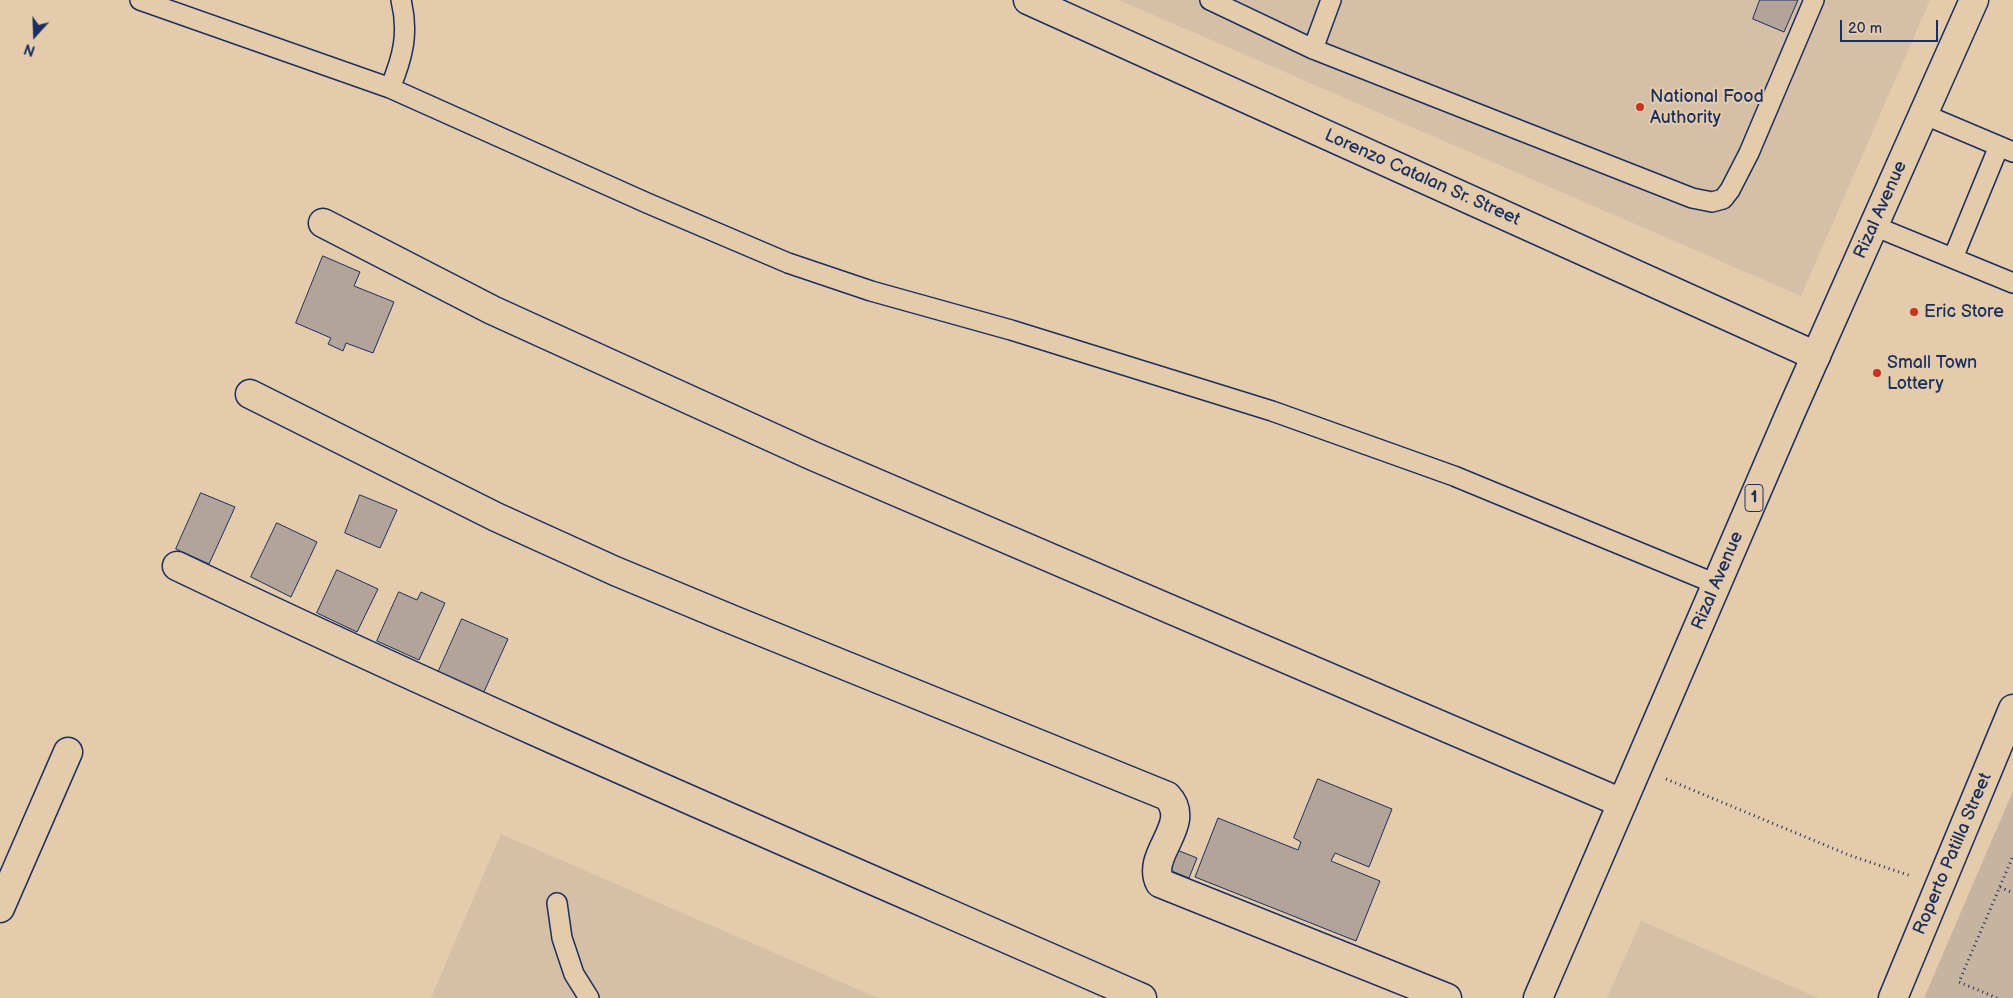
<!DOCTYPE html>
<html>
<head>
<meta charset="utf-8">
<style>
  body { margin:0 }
  #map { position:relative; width:2013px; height:998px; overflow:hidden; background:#e4cbac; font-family:"Balsamiq Sans",sans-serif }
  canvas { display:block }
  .north { position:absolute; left:10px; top:10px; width:50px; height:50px; -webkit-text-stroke:4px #e4cbac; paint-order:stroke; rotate:200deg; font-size:14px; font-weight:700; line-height:20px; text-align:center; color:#1b2f5e }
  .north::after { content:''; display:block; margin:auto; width:18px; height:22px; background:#1b2f5e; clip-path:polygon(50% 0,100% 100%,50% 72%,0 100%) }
  .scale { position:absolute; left:1840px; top:20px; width:98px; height:22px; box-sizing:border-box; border:2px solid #1b2f5e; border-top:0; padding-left:6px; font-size:15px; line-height:18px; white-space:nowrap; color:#1b2f5e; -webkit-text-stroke:4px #e4cbac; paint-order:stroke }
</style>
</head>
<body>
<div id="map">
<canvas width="2013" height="998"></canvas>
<div class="north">N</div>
<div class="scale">20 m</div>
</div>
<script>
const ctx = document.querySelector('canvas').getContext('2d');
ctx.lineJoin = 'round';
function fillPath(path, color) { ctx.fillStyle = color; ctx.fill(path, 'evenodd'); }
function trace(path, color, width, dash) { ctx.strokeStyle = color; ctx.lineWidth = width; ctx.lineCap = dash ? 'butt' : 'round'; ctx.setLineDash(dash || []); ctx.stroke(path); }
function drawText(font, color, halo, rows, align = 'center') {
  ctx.font = font + ' "Balsamiq Sans",sans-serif'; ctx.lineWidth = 4; ctx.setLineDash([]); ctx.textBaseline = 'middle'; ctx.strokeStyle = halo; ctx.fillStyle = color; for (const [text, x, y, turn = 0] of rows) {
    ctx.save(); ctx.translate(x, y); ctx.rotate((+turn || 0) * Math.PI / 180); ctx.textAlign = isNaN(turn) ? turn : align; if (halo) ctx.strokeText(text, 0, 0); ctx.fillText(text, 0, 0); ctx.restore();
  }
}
fillPath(new Path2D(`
  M 1119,0 L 1930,0 L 1801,296 Z
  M 501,834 L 878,998 L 431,998 Z
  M 1641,921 L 1818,998 L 1607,998 Z`), '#d5bfa6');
fillPath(new Path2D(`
  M 2013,791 L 2013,998 L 1924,998 Z`), '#c7b4a0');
const building = new Path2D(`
  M 1760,0 L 1798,0 L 1784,32 L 1753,19 Z
  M 323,256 L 360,272 L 354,286 L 394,302 L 373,353 L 346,343 L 343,351 L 328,344 L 331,338 L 296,323 Z
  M 201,493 L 235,507 L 209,564 L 176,549 Z
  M 360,495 L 397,510 L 380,548 L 345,533 Z
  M 277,523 L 317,542 L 291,597 L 251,577 Z
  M 337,570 L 378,589 L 357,632 L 317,613 Z
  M 399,592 L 417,600 L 421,592 L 445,603 L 419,660 L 377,641 Z
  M 462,619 L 508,639 L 482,696 L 437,675 Z
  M 1318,779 L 1392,809 L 1369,867 L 1335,853 L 1331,861 L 1380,881 L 1356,941 L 1195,877 L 1218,818 L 1298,850 L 1301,842 L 1294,838 Z
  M 1177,850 L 1197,858 L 1189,878 L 1169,870 Z`);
fillPath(building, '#b2a498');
trace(building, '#1b2f5e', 1);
const service = new Path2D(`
  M 140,0 L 390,88 L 647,203 L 788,263 L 871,291 L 1011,330 L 1272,411 L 1454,476 L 1716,584
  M 1210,0 L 1313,49 L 1692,198 L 1712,202 L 1723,199 L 1730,190 L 1749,153 L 1814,0
  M 1313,49 L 1331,0
  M 390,88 C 403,57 409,33 401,0
  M 1923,114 L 2013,152
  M 1874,226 L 2013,283
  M 1953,258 L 1999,146
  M 557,903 L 562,938 L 574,974 L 589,998`);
const minor = new Path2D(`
  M 1028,0 L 1816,356
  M 323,223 L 492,310 L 813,456 L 1622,803
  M 250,394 L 496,517 L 615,571 L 733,620 L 1167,796 C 1194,824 1145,854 1160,883 L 1447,998
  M 177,566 C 495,718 819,856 1142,998
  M 0,908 L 68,752
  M 1893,998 L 2013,709`);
const primary = new Path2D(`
  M 1538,998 L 1790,414 L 1974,0`);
trace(service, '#1b2f5e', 22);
trace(minor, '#1b2f5e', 31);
trace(primary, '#1b2f5e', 31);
trace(new Path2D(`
  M 1666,779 L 1849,855 L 1911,876
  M 2000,887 L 2013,893
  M 1997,998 L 1959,982 L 2013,856`), '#1b2f5e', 3, [1, 4]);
trace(service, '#e4cbac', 19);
trace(minor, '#e4cbac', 28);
trace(primary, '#e4cbac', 28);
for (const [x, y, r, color] of [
  [1640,107,5,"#c8321e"],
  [1914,312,5,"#c8321e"],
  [1877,373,5,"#c8321e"]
]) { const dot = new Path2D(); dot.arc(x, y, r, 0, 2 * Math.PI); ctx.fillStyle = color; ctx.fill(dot); trace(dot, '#e4cbac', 2); }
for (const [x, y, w] of [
  [1754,498,18]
]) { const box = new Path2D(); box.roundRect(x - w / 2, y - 13.5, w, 27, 4); ctx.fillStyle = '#e4cbac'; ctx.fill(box); trace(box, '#1b2f5e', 1); }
drawText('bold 16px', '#1b2f5e', null, [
  ["1",1754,498]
]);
drawText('18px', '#1b2f5e', '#e4cbac', [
  ["National Food",1650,97],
  ["Authority",1650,118],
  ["Eric Store",1924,312],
  ["Small Town",1887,363],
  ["Lottery",1887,384]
], 'left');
drawText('18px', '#1b2f5e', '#e4cbac', [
  ["Lorenzo Catalan Sr. Street",1422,178,24],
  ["Rizal Avenue",1881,210,-66],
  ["Rizal Avenue",1718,581,-67],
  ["Roperto Patilla Street",1953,854,-67]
]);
</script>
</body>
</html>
